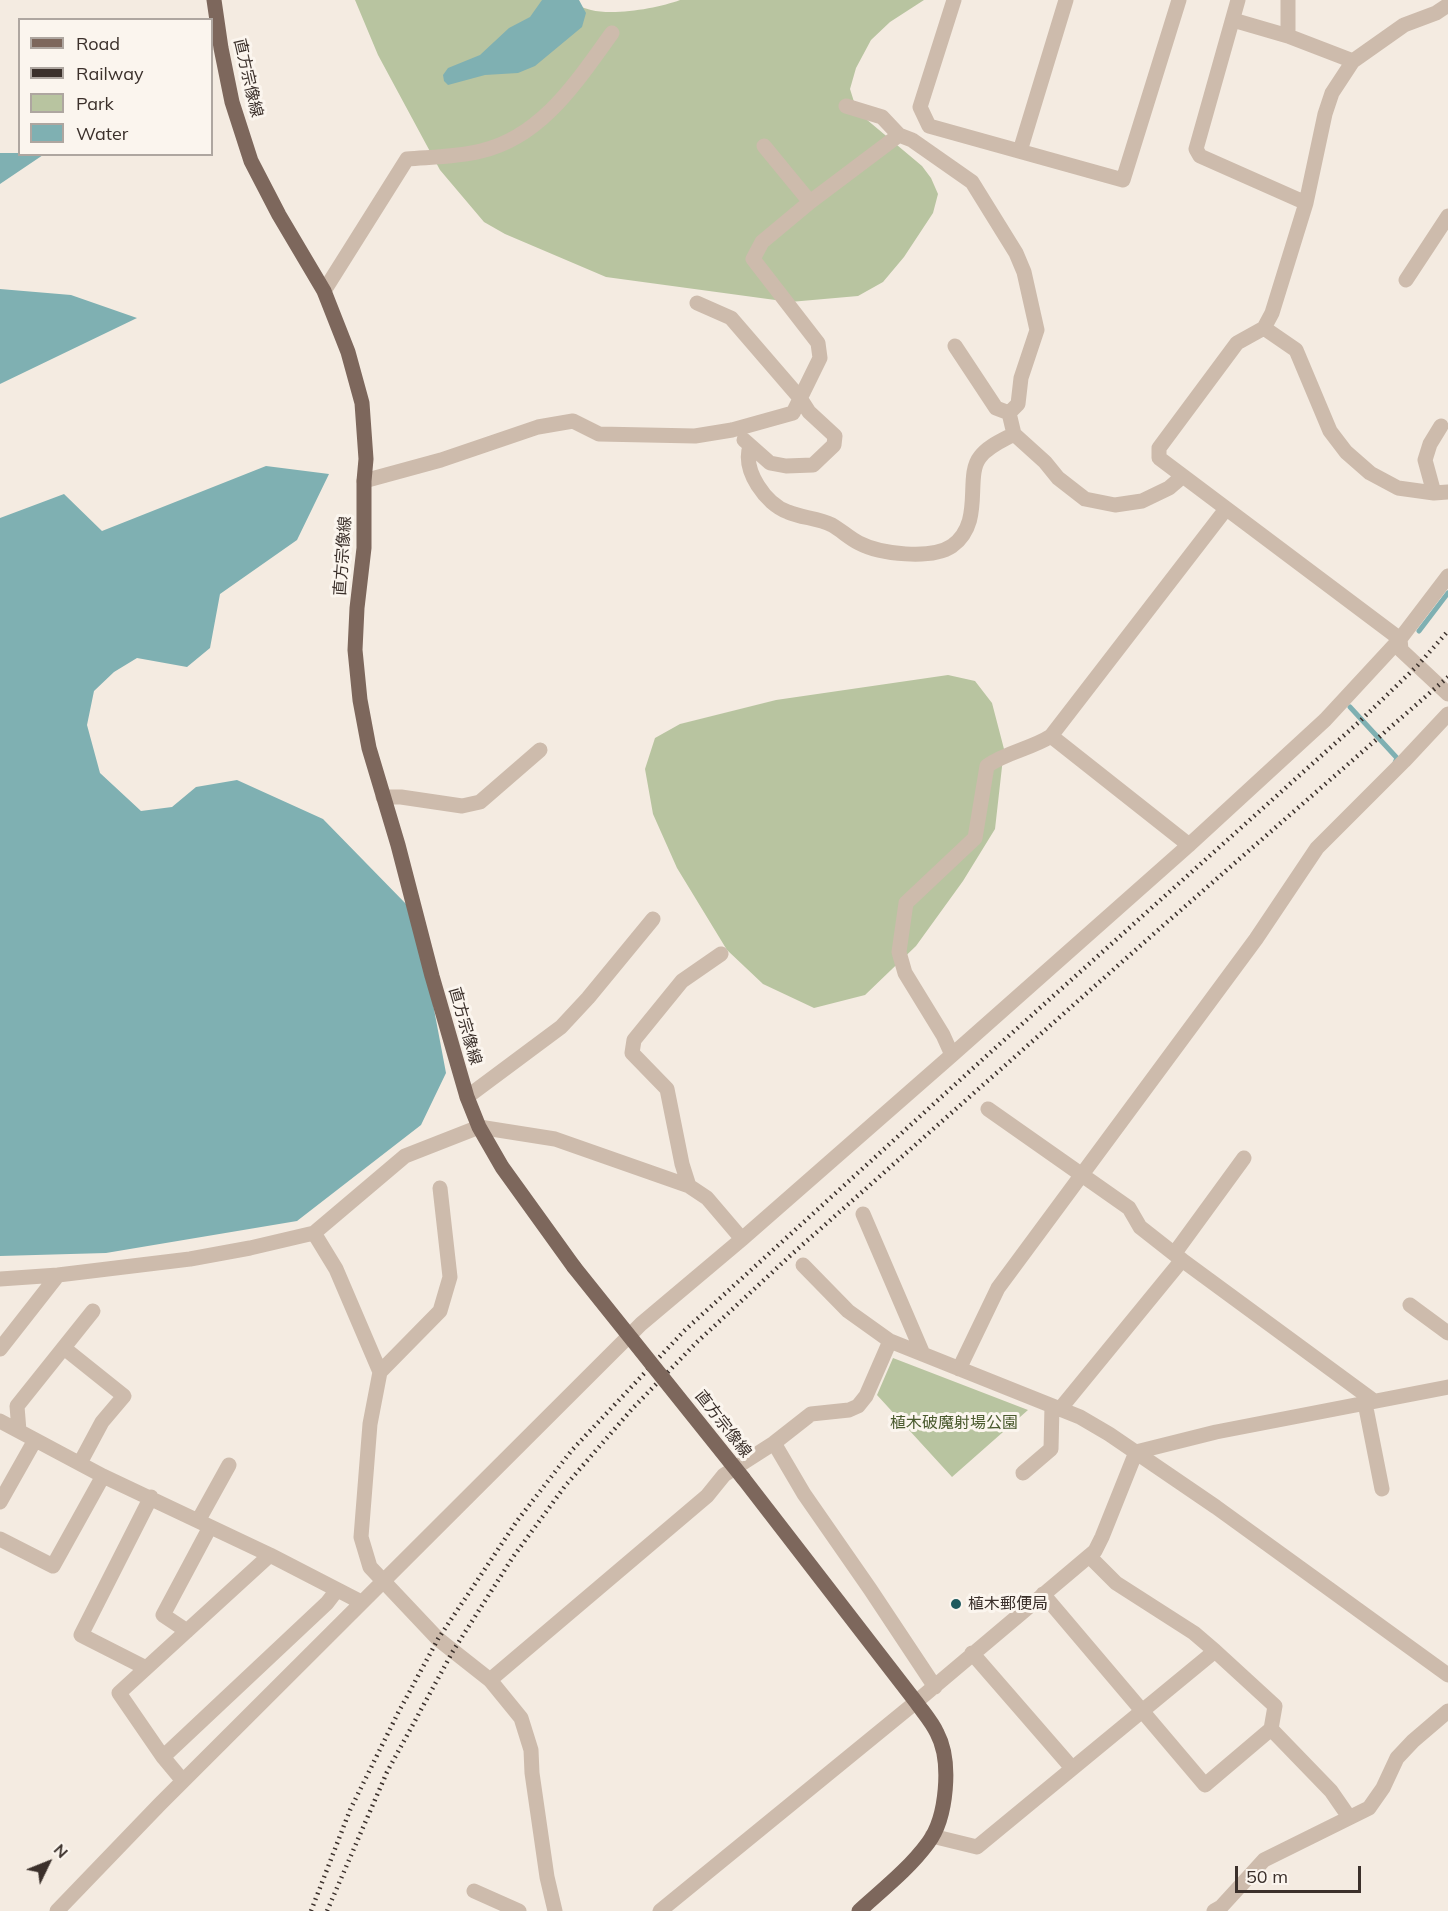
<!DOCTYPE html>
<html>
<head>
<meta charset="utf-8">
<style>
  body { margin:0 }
  #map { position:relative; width:1448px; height:1911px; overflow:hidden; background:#f4ebe1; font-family:Mulish,sans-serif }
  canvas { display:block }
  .legend { position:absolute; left:18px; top:18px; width:195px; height:138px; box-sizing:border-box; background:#fbf5ee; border:2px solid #aea6a0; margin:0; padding:8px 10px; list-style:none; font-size:18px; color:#3b302b }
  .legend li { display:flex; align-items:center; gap:12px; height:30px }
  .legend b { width:30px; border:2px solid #aea6a0 }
  .north { position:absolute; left:18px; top:1833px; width:60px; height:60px; -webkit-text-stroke:4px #fbf5ee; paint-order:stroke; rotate:47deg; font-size:16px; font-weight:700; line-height:24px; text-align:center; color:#3b302b }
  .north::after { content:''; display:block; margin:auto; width:21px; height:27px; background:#3b302b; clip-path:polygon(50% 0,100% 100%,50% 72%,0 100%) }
  .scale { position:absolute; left:1235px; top:1866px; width:126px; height:27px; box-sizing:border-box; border:3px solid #3b302b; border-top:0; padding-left:8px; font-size:18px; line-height:21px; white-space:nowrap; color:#3b302b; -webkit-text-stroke:4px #fbf5ee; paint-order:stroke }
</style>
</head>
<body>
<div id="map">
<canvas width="1448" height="1911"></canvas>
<ul class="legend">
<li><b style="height:8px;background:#7d675c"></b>Road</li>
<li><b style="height:8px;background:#3b302b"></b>Railway</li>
<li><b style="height:16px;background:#b8c4a0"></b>Park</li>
<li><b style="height:16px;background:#7fb0b2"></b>Water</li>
</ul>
<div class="north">N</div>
<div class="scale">50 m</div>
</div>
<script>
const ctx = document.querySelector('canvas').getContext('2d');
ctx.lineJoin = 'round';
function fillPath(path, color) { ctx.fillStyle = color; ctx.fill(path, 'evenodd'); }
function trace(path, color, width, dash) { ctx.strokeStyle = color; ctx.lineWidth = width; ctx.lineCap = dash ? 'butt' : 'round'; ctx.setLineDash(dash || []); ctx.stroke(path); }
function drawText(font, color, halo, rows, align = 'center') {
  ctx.font = font + ' Mulish,"Noto Sans JP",sans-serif'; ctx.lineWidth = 6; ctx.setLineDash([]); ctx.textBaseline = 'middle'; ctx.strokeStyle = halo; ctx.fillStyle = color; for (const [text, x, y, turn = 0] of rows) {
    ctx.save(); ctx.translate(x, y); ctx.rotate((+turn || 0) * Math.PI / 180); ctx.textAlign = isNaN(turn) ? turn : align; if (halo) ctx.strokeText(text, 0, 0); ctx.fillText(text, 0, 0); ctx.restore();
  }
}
fillPath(new Path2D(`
  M 355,0 L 565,0 C 573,3 582,8 591,10 C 614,16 659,8 680,0 L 924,0 L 890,22 L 871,40 L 856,68 L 850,89 L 855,105 L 866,119 L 922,166 L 931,178 L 938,194 L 933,213 L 904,257 L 883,282 L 858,296 L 790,302 L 606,277 L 505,234 L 484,222 L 440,170 L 378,55 Z
  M 948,675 L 975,681 L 992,703 L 1004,749 L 995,829 L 963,881 L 916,946 L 865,995 L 814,1008 L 763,984 L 727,950 L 677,868 L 653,814 L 645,769 L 655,738 L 680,724 L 776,700 Z
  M 893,1358 L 1028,1410 L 952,1477 L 877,1395 Z`), '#b8c4a0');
fillPath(new Path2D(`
  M 542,0 L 579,0 L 586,13 L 582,27 L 535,66 L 518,73 L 485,75 L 448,85 L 444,81 L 443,75 L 448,68 L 480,55 L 509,28 L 530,17 Z
  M 0,153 L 19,153 L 20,154 L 43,155 L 0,184 Z
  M 0,289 L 71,295 L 137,318 L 0,384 Z
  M 266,466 L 329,474 L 297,540 L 220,594 L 210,648 L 187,667 L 137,658 L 114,672 L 94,691 L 87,725 L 100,773 L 141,811 L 172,807 L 196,787 L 237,780 L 323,819 L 407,905 L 427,972 L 446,1073 L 421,1125 L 297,1221 L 106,1253 L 0,1256 L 0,518 L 64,494 L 102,531 Z`), '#7fb0b2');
trace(new Path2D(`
  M 1419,631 L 1448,593
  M 1350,707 L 1397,758 L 1395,763`), '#7fb0b2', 5);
trace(new Path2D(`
  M 954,0 L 920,107 L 929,126 L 1123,180 L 1179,0
  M 1238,0 L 1196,149 L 1200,156 L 1306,203
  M 1288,0 L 1288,36 L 1353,61 L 1332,93 L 1325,114 L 1306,203 L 1272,313 L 1264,328 L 1237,343 L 1159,448 L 1159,458 L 1400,639 L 1401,650 L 1448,694
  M 1233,20 L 1288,36
  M 1353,61 L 1404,25 L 1436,13 L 1448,5
  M 846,106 L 882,117 L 899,135
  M 764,146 L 810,202
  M 1020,151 L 1066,0
  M 1406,280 L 1448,216
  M 324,291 L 407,159 C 432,157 457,157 481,151 C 542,137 577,81 612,33
  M 697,303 L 731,318 L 800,398 L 809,412 L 835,436 L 834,445 L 813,465 L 786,466 L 770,463 L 744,440
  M 1264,328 L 1296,350 L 1330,431 L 1346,452 L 1370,473 L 1398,488 L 1434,493 L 1448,492
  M 955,346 L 996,408 L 1009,413
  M 750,446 C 742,471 766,504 788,512 C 802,518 818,518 832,525 C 841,530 849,538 859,543 C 880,554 931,560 952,546 C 985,522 964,477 980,457 C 988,446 1003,440 1014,434
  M 364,481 L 441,460 L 538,427 L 573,421 L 599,434 L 695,436 L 732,430 L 793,413 L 820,358 L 818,343 L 753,259 L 762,242 L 810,202 L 899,135 L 912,140 L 972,182 L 1016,253 L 1024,272 L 1037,330 L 1021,378 L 1018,404 L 1009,413 L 1014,434 L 1045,462 L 1058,478 L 1085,499 L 1115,505 L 1142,501 L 1169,488 L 1183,476
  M 1434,493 L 1425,460 L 1430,444 L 1441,426
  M 1051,736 L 1189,845
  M 383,797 L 401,797 L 462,806 L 480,802 L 540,750
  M 952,1055 L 943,1035 L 905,973 L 899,952 L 906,903 L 975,838 L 987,766 C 1006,752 1031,749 1051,736 L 1226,509
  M 467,1097 L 561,1027 L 588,998 L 653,919
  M 988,1109 L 1129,1208 L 1140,1227 L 1182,1260
  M 689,1186 L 682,1164 L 667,1089 L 632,1053 L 634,1040 L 682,981 L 721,954
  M 863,1214 L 923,1354
  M 314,1233 L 336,1269 L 380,1372 L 370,1424 L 361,1537 L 370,1567 L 438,1639 L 490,1680 L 521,1718 L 531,1750 L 532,1773 L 547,1877 L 555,1911
  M 1174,1254 L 1244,1158
  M 803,1265 L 848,1311 L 890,1341 L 1080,1417 L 1109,1434 L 1216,1507 L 1448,1675
  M 0,1279 L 58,1275 L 190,1259 L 250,1248 L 314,1233 L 405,1156 L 479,1127 L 555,1139 L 689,1186 L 707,1198 L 742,1239
  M 1410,1305 L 1448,1333
  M 64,1348 L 124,1396 L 102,1422 L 80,1463
  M 0,1349 L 58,1275
  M 959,1369 L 998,1288 L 1256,939 L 1317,848 L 1404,761 L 1448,714
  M 380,1372 L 440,1311 L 450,1277 L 440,1188
  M 1365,1403 L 1382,1489
  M 1060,1409 L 1182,1260 L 1374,1401
  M 0,1421 L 103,1476 L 270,1555 L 361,1602
  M 19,1431 L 17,1406 L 93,1311
  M 774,1443 L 804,1494 L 870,1589 L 935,1687
  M 1023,1473 L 1051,1449 L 1052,1406
  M 0,1502 L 35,1440
  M 198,1521 L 229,1465
  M 0,1539 L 53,1566 L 103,1476
  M 1089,1556 L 1116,1583 L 1194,1633 L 1215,1651
  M 1043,1594 L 1205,1785 L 1271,1729
  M 187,1631 L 163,1615 L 210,1527
  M 972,1653 L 1072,1768
  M 146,1668 L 81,1635 L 151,1497
  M 490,1680 L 707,1496 L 724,1475 L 774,1443 L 811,1414 L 849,1410 L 858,1406 L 866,1396 L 890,1341
  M 163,1757 L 327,1603 L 337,1590
  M 183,1781 L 163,1757 L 119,1693 L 270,1555
  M 932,1836 L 977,1847 L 1215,1651 L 1275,1706 L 1271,1729 L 1331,1791 L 1349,1817
  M 474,1891 L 519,1911
  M 57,1911 L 160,1804 L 641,1324 L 742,1239 L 952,1055 L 1189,845 L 1325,720 L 1400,639 L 1448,576
  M 660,1911 L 916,1702 L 1095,1551 L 1102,1537 L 1136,1452 L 1216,1432 L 1448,1387
  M 1214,1911 L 1221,1907 L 1264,1860 L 1369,1808 L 1383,1788 L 1397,1758 L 1413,1741 L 1448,1711`), '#cdbbac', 15);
trace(new Path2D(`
  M 214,0 L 221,48 L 232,102 L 251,161 L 279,215 L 324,291 L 348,352 L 362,403 L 366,459 L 364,481 L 364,548 L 357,608 L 355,650 L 360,700 L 369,748 L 398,845 L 432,976 L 467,1097 L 479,1127 L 502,1167 L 574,1267
  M 743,1478 L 916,1702 C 923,1712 932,1722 937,1733 C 952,1761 947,1818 928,1843 C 909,1869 882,1890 859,1911`), '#7d675c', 15);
trace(new Path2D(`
  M 311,1911 L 350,1810 L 398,1713 L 438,1639 L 517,1521 L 572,1450 L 685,1330 L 993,1050 L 1359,722 L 1418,665 L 1448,631
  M 327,1911 L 387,1772 L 453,1651 L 513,1557 L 565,1486 L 632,1409 L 697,1342 L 792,1254 L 1166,923 L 1448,677`), '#3b302b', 4.5, [1.5, 4.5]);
trace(new Path2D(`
  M 574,1267 L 743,1478`), '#7d675c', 15);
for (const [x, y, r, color] of [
  [956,1604,6,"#1f5a5e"]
]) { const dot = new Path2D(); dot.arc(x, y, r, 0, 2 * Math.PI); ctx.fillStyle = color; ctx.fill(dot); trace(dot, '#fbf5ee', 2); }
drawText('16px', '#3b302b', '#fbf5ee', [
  ["直方宗像線",248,78,77],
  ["直方宗像線",343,556,-86],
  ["直方宗像線",465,1026,74],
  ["直方宗像線",723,1424,52]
]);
drawText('16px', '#4a5a2e', '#fbf5ee', [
  ["植木破魔射場公園",954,1423]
]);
drawText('16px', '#3b302b', '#fbf5ee', [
  ["植木郵便局",968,1604]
], 'left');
</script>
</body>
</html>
